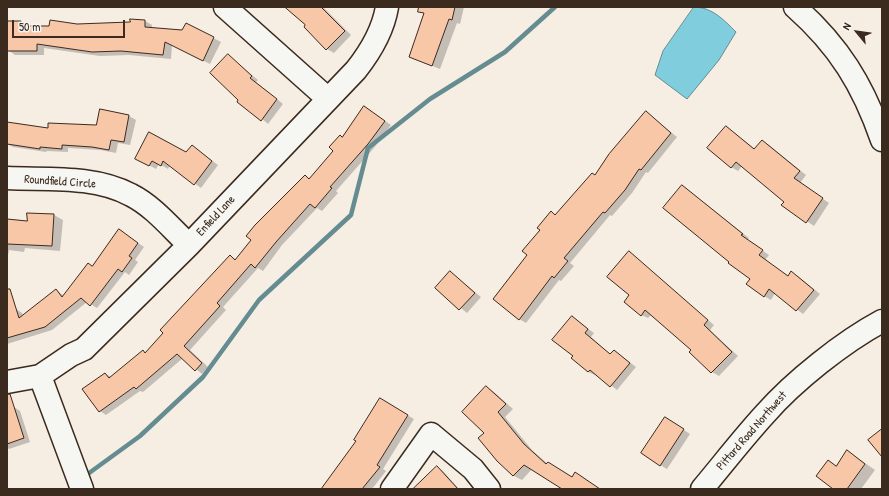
<!DOCTYPE html>
<html>
<head>
<meta charset="utf-8">
<style>
  body { margin:0 }
  #map { position:relative; width:889px; height:496px; overflow:hidden; background:#f6ede3; font-family:"Patrick Hand",sans-serif }
  canvas { display:block }
  .frame { position:absolute; inset:0; border:8px solid #3b2a1e; pointer-events:none }
  .north { position:absolute; left:837px; top:12px; width:40px; height:40px; -webkit-text-stroke:3px #f6f6f2; paint-order:stroke; rotate:299deg; font-size:11px; font-weight:700; line-height:16px; text-align:center; color:#3b2a1e }
  .north::after { content:''; display:block; margin:auto; width:14px; height:18px; background:#3b2a1e; clip-path:polygon(50% 0,100% 100%,50% 72%,0 100%) }
  .scale { position:absolute; left:12px; top:20px; width:113px; height:18px; box-sizing:border-box; border:2px solid #3b2a1e; border-top:0; padding-left:5px; font-size:12px; line-height:14px; white-space:nowrap; color:#3b2a1e; -webkit-text-stroke:3px #f6f6f2; paint-order:stroke }
</style>
</head>
<body>
<div id="map">
<canvas width="889" height="496"></canvas>
<div class="frame"></div>
<div class="north">N</div>
<div class="scale">50 m</div>
</div>
<script>
const ctx = document.querySelector('canvas').getContext('2d');
ctx.lineJoin = 'round';
function fillPath(path, color) { ctx.fillStyle = color; ctx.fill(path, 'evenodd'); }
function trace(path, color, width, dash) { ctx.strokeStyle = color; ctx.lineWidth = width; ctx.lineCap = dash ? 'butt' : 'round'; ctx.setLineDash(dash || []); ctx.stroke(path); }
function drawText(font, color, halo, rows, align = 'center') {
  ctx.font = font + ' "Patrick Hand",sans-serif'; ctx.lineWidth = 3; ctx.setLineDash([]); ctx.textBaseline = 'middle'; ctx.strokeStyle = halo; ctx.fillStyle = color; for (const [text, x, y, turn = 0] of rows) {
    ctx.save(); ctx.translate(x, y); ctx.rotate((+turn || 0) * Math.PI / 180); ctx.textAlign = isNaN(turn) ? turn : align; if (halo) ctx.strokeText(text, 0, 0); ctx.fillText(text, 0, 0); ctx.restore();
  }
}
const water = new Path2D(`
  M 694,7 C 712,7 724,20 736,32 L 719,60 L 687,99 L 655,75 L 663,51 Z`);
fillPath(water, '#80cedd');
trace(water, '#648c91', 1);
fillPath(new Path2D(`
  M 287,7 L 323,7 L 351,35 L 334,53 L 327,49 L 307,25 Z
  M 424,7 L 464,7 L 460,24 L 457,23 L 440,69 L 410,57 L 425,13 Z
  M 145,21 L 152,25 L 152,28 L 183,31 L 186,24 L 221,42 L 210,64 L 172,45 L 171,59 L 129,55 L 100,56 L 44,48 L 44,55 L 15,55 L 8,50 L 21,22 L 29,27 L 131,23 Z
  M 228,55 L 258,80 L 256,82 L 283,104 L 268,124 L 240,99 Z
  M 100,111 L 129,116 L 136,120 L 130,145 L 118,143 L 116,153 L 100,150 L 68,148 L 68,152 L 47,151 L 46,152 L 13,147 L 7,144 L 7,137 L 49,129 L 97,126 Z
  M 371,111 L 391,125 L 374,148 L 336,191 L 338,193 L 322,211 L 317,208 L 282,245 L 263,271 L 258,268 L 223,307 L 226,310 L 190,350 L 208,367 L 202,374 L 183,358 L 143,392 L 140,391 L 106,415 L 100,411 L 105,374 L 112,377 L 143,352 L 146,353 L 230,256 L 237,260 L 310,179 L 335,151 L 340,136 L 343,137 Z
  M 646,112 L 677,137 L 648,173 L 646,172 L 632,193 L 612,216 L 610,215 L 570,263 L 574,266 L 561,281 L 559,280 L 526,323 L 519,319 L 541,230 L 551,213 L 556,216 L 595,176 Z
  M 727,127 L 755,149 L 762,141 L 769,145 L 806,175 L 800,183 L 829,203 L 814,226 L 783,205 L 785,202 L 742,166 L 738,171 L 731,167 Z
  M 192,146 L 218,165 L 201,188 L 170,165 L 168,169 L 159,164 L 156,169 L 143,162 L 187,153 Z
  M 683,186 L 749,238 L 747,240 L 769,255 L 765,260 L 788,276 L 791,273 L 798,276 L 820,294 L 803,314 L 775,293 L 771,300 L 764,296 L 751,278 L 730,261 Z
  M 28,214 L 54,215 L 63,220 L 60,251 L 25,248 L 24,252 L 9,250 L 7,260 L 7,217 L 7,220 L 27,222 Z
  M 119,230 L 144,247 L 135,260 L 138,262 L 129,275 L 125,272 L 97,308 L 87,302 L 52,330 L 7,344 L 7,312 L 16,309 L 22,313 L 23,316 L 56,290 L 64,296 L 93,267 Z
  M 629,252 L 714,325 L 710,330 L 738,356 L 719,376 L 712,372 L 691,352 L 692,350 L 651,315 L 648,318 L 641,315 L 630,295 Z
  M 450,272 L 481,297 L 467,313 L 436,288 Z
  M 572,317 L 594,333 L 591,337 L 611,355 L 615,351 L 636,367 L 617,390 L 596,374 L 595,375 L 588,372 L 573,358 Z
  M 487,387 L 494,392 L 513,409 L 505,417 L 532,450 L 548,464 L 572,478 L 576,473 L 600,489 L 564,489 L 532,469 L 522,480 L 514,476 L 498,460 L 486,433 Z
  M 380,399 L 414,419 L 383,469 L 386,471 L 372,489 L 321,489 L 358,441 Z
  M 14,407 L 20,411 L 30,442 L 9,449 L 7,447 L 7,410 Z
  M 672,422 L 690,434 L 667,469 L 660,465 Z
  M 848,451 L 875,470 L 861,489 L 835,489 L 828,461 L 837,466 Z
  M 437,467 L 443,471 L 459,489 L 414,489 Z`), '#0003');
trace(new Path2D(`
  M 85,476 L 140,436 L 203,377 L 259,300 L 351,215 L 368,148 L 430,99 L 505,52 L 555,7`), '#648c91', 4.5);
const building = new Path2D(`
  M 285,7 L 321,7 L 345,31 L 326,50 L 304,27 L 305,25 Z
  M 419,7 L 455,7 L 452,20 L 449,19 L 432,66 L 409,57 L 424,13 L 418,12 Z
  M 130,19 L 145,20 L 145,27 L 182,30 L 186,23 L 214,37 L 203,61 L 165,42 L 163,55 L 121,51 L 92,52 L 37,44 L 37,51 L 7,51 L 7,21 L 21,21 L 21,26 L 49,26 L 50,20 L 77,24 L 130,22 Z
  M 228,54 L 252,76 L 250,78 L 277,99 L 261,121 L 237,102 L 238,100 L 210,73 Z
  M 364,106 L 385,121 L 368,144 L 330,187 L 332,188 L 315,208 L 310,204 L 276,242 L 255,268 L 251,264 L 217,303 L 220,306 L 184,346 L 202,363 L 195,371 L 177,354 L 136,389 L 134,387 L 99,412 L 82,389 L 105,373 L 109,378 L 143,350 L 145,353 L 163,333 L 160,330 L 230,255 L 235,260 L 251,240 L 246,236 L 255,225 L 305,175 L 309,179 L 333,151 L 329,147 L 340,135 L 342,137 Z
  M 100,109 L 129,115 L 124,142 L 111,140 L 109,150 L 92,147 L 62,145 L 62,149 L 40,147 L 40,149 L 7,144 L 7,122 L 48,128 L 48,123 L 96,125 Z
  M 646,111 L 671,133 L 641,170 L 639,169 L 625,190 L 605,213 L 603,212 L 564,258 L 568,261 L 554,278 L 552,276 L 519,320 L 493,299 L 527,255 L 522,251 L 540,230 L 537,228 L 551,211 L 555,215 L 592,173 L 595,175 L 609,154 Z
  M 726,126 L 754,149 L 762,140 L 800,171 L 794,178 L 823,198 L 806,223 L 781,205 L 784,202 L 736,162 L 731,168 L 707,148 Z
  M 149,132 L 186,152 L 192,145 L 212,161 L 194,185 L 163,161 L 161,166 L 152,161 L 149,166 L 135,159 Z
  M 682,185 L 743,234 L 741,235 L 763,250 L 759,255 L 788,276 L 791,271 L 814,290 L 796,311 L 769,289 L 764,297 L 746,284 L 750,279 L 728,263 L 729,262 L 663,208 Z
  M 27,213 L 54,214 L 52,246 L 7,244 L 7,219 L 27,221 Z
  M 119,229 L 138,243 L 129,256 L 132,258 L 122,272 L 118,269 L 90,306 L 81,298 L 45,327 L 7,338 L 7,289 L 10,289 L 19,318 L 56,289 L 62,297 L 88,263 L 92,266 Z
  M 629,251 L 708,320 L 704,325 L 732,352 L 711,373 L 689,352 L 691,350 L 645,310 L 641,316 L 624,302 L 629,295 L 607,277 Z
  M 450,271 L 475,293 L 459,310 L 435,288 Z
  M 572,316 L 588,329 L 585,333 L 610,354 L 614,350 L 630,363 L 610,387 L 590,370 L 588,372 L 571,358 L 573,356 L 552,340 Z
  M 486,386 L 506,404 L 498,412 L 524,444 L 546,464 L 548,462 L 572,477 L 575,472 L 600,489 L 562,489 L 524,465 L 513,476 L 497,461 L 478,438 L 484,433 L 462,412 Z
  M 7,394 L 10,394 L 24,438 L 7,444 Z
  M 380,398 L 408,415 L 377,465 L 380,467 L 362,489 L 321,489 L 356,441 L 354,440 Z
  M 665,417 L 684,429 L 660,466 L 641,453 Z
  M 882,429 L 882,457 L 868,440 Z
  M 847,450 L 865,464 L 847,489 L 833,489 L 816,476 L 828,460 L 836,466 Z
  M 437,466 L 458,489 L 413,489 Z`);
fillPath(building, '#f8c7a7');
trace(building, '#3b2a1e', 1);
const minor = new Path2D(`
  M 225,7 L 327,98
  M 795,7 C 839,46 863,85 882,140
  M 7,178 C 47,180 94,175 131,195 C 153,206 171,228 189,245
  M 40,376 L 82,489
  M 7,382 L 40,376 L 71,355 L 84,349 L 189,245 L 356,70 C 371,51 383,31 387,7
  M 392,489 L 431,434 L 473,469 L 489,489
  M 702,489 C 723,464 743,438 765,414 C 794,381 843,342 882,321`);
trace(minor, '#3b2a1e', 25);
trace(minor, '#f6f6f2', 22);
drawText('12px', '#3b2a1e', '#f6f6f2', [
  ["Roundfield Circle",60,182,4],
  ["Enfield Lane",216,216,-47],
  ["Pittard Road Northwest",752,431,-49]
]);
</script>
</body>
</html>
